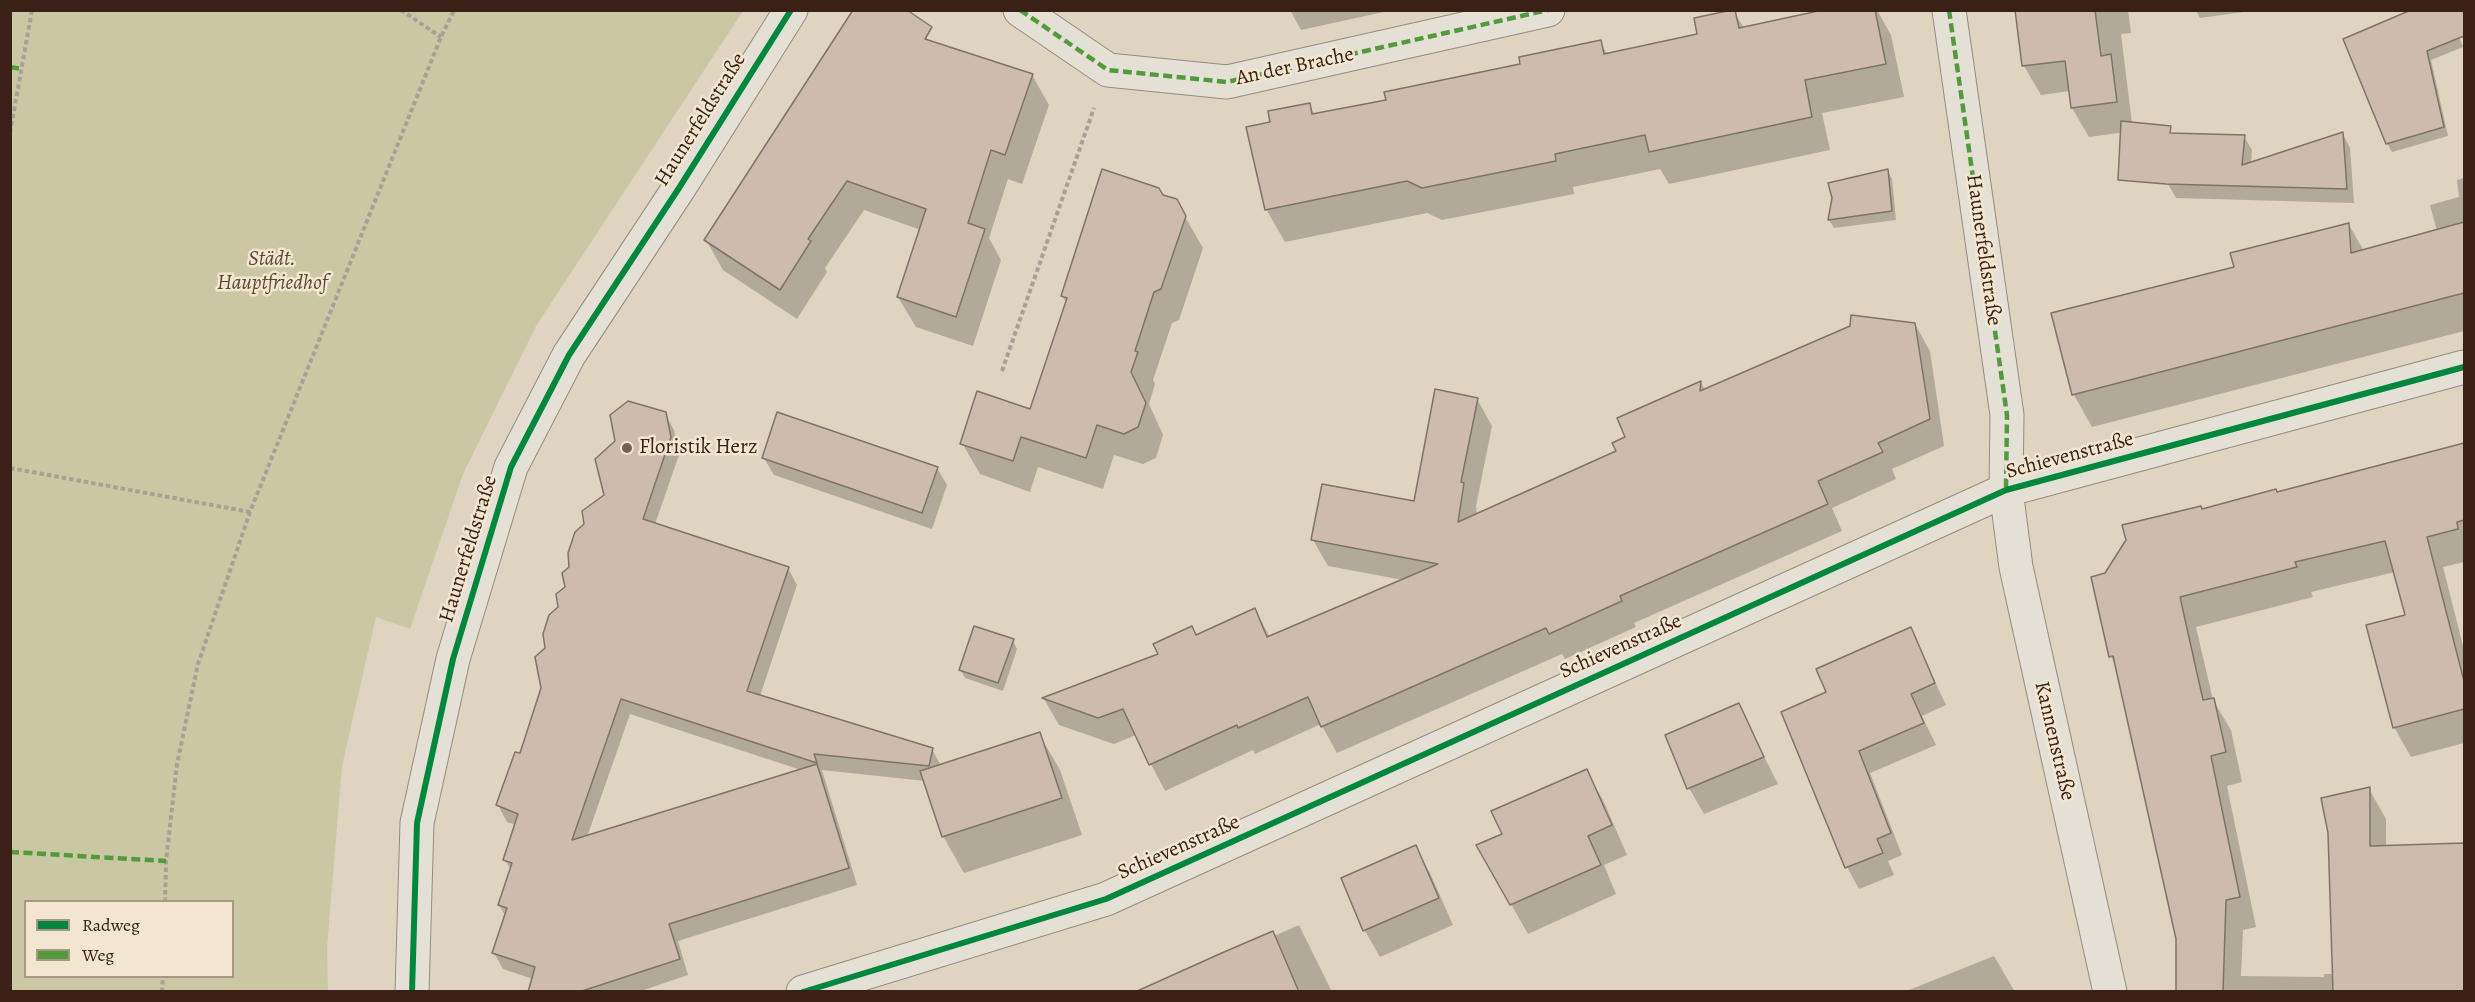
<!DOCTYPE html>
<html>
<head>
<meta charset="utf-8">
<style>
  body { margin:0 }
  #map { position:relative; width:2475px; height:1002px; overflow:hidden; background:#ded4c0; font-family:Alegreya,serif }
  canvas { display:block }
  .frame { position:absolute; inset:0; border:12px solid #392117; pointer-events:none }
  .legend { position:absolute; left:24px; top:900px; width:210px; height:78px; box-sizing:border-box; background:#f2e6ce; border:2px solid #a89785; margin:0; padding:8px 10px; list-style:none; font-size:18px; color:#392117 }
  .legend li { display:flex; align-items:center; gap:12px; height:30px }
  .legend b { width:30px; border:2px solid #a89785 }
</style>
</head>
<body>
<div id="map">
<canvas width="2475" height="1002"></canvas>
<div class="frame"></div>
<ul class="legend">
<li><b style="height:8px;background:#00873e"></b>Radweg</li>
<li><b style="height:8px;background:#529b3d"></b>Weg</li>
</ul>
</div>
<script>
const ctx = document.querySelector('canvas').getContext('2d');
ctx.lineJoin = 'round';
function fillPath(path, color) { ctx.fillStyle = color; ctx.fill(path, 'evenodd'); }
function trace(path, color, width, dash) { ctx.strokeStyle = color; ctx.lineWidth = width; ctx.lineCap = dash ? 'butt' : 'round'; ctx.setLineDash(dash || []); ctx.stroke(path); }
function drawText(font, color, halo, rows, align = 'center') {
  ctx.font = font + ' Alegreya,serif'; ctx.lineWidth = 5; ctx.setLineDash([]); ctx.textBaseline = 'middle'; ctx.strokeStyle = halo; ctx.fillStyle = color; for (const [text, x, y, turn = 0] of rows) {
    ctx.save(); ctx.translate(x, y); ctx.rotate((+turn || 0) * Math.PI / 180); ctx.textAlign = isNaN(turn) ? turn : align; if (halo) ctx.strokeText(text, 0, 0); ctx.fillText(text, 0, 0); ctx.restore();
  }
}
fillPath(new Path2D(`
  M 10,11 L 743,11 L 536,326 L 463,474 L 410,629 L 376,617 L 342,766 L 327,948 L 328,991 L 11,991 ZM 26,902 L 232,902 L 232,976 L 26,976 Z`), '#cac8a3');
fillPath(new Path2D(`
  M 1290,10 L 1393,10 L 1301,30 Z
  M 1831,10 L 1877,10 L 1891,35 L 1904,97 L 1822,113 L 1830,150 L 1669,184 L 1660,169 L 1573,187 L 1574,194 L 1442,220 L 1427,213 L 1285,242 L 1266,209 L 1272,123 L 1309,105 L 1315,115 L 1388,101 L 1600,42 L 1607,54 L 1699,35 L 1734,12 L 1744,28 Z
  M 2016,10 L 2128,10 L 2131,33 L 2121,34 L 2133,131 L 2089,137 L 2072,108 L 2070,91 L 2041,95 L 2024,66 Z
  M 2196,10 L 2258,10 L 2200,18 Z
  M 2403,10 L 2448,10 L 2463,47 L 2431,60 L 2448,136 L 2392,152 L 2387,143 L 2405,15 Z
  M 926,36 L 929,42 L 1032,75 L 1049,105 L 1022,184 L 1008,179 L 989,238 L 1001,260 L 973,346 L 916,327 L 898,297 L 921,230 L 864,210 L 825,268 L 827,272 L 797,319 L 723,270 L 706,240 Z
  M 2343,134 L 2350,148 L 2354,203 L 2176,198 L 2168,184 L 2244,137 L 2252,150 L 2251,164 Z
  M 1887,170 L 1892,179 L 1896,220 L 1834,228 L 1829,220 L 1833,198 Z
  M 2464,178 L 2464,331 L 2092,427 L 2074,395 L 2052,314 L 2236,268 L 2349,225 L 2364,251 L 2437,231 L 2430,205 L 2459,197 L 2457,180 Z
  M 1162,196 L 1176,201 L 1203,248 L 1179,320 L 1172,323 L 1153,380 L 1155,384 L 1149,404 L 1163,435 L 1156,458 L 1143,464 L 1114,455 L 1103,489 L 1038,467 L 1030,492 L 980,474 L 962,443 L 1031,410 L 1067,303 L 1062,296 Z
  M 1915,324 L 1930,351 L 1944,446 L 1892,469 L 1896,479 L 1832,508 L 1842,531 L 1634,623 L 1636,627 L 1565,659 L 1562,654 L 1337,753 L 1321,724 L 1255,754 L 1253,750 L 1165,791 L 1136,735 L 1114,744 L 1059,725 L 1044,699 L 1160,655 L 1255,610 L 1270,637 L 1403,580 L 1328,566 L 1313,540 L 1415,503 L 1477,399 L 1492,426 L 1476,506 L 1477,514 L 1618,452 L 1627,438 L 1701,383 L 1705,390 Z
  M 665,414 L 674,430 L 679,455 L 655,524 L 788,568 L 797,585 L 760,696 L 932,749 L 941,766 L 1039,734 L 1060,770 L 1082,835 L 964,873 L 943,836 L 925,781 L 822,770 L 857,885 L 678,941 L 688,975 L 638,992 L 530,992 L 533,979 L 503,969 L 494,953 L 506,917 L 499,905 L 511,870 L 505,860 L 516,825 L 507,822 L 498,805 L 521,755 L 543,688 L 547,648 L 586,525 ZM 630,714 L 801,770 L 587,837 Z
  M 2464,445 L 2464,562 L 2443,567 L 2464,650 L 2464,743 L 2411,757 L 2394,727 L 2407,616 L 2395,572 L 2311,592 L 2313,597 L 2196,627 L 2213,700 L 2231,730 L 2242,782 L 2227,786 L 2256,927 L 2243,930 L 2241,976 L 2324,977 L 2324,974 L 2334,974 L 2369,789 L 2386,819 L 2386,847 L 2464,845 L 2464,992 L 2176,992 L 2177,939 L 2116,666 L 2111,656 L 2106,574 L 2202,510 Z
  M 764,458 L 937,468 L 947,485 L 932,529 L 774,475 Z
  M 1910,629 L 1946,705 L 1922,716 L 1936,745 L 1870,773 L 1902,855 L 1888,861 L 1894,875 L 1859,889 L 1847,867 L 1828,693 Z
  M 1013,640 L 1017,649 L 1003,691 L 965,678 L 960,669 Z
  M 1738,705 L 1778,784 L 1704,814 L 1689,788 L 1666,736 Z
  M 1586,771 L 1603,800 L 1627,855 L 1604,865 L 1616,894 L 1528,934 L 1478,846 L 1504,835 Z
  M 1415,847 L 1430,873 L 1453,925 L 1380,957 L 1365,931 L 1343,878 Z
  M 1299,925 L 1332,992 L 1187,992 L 1274,936 Z
  M 1994,956 L 2015,992 L 1904,992 Z`), '#0003');
const building = new Path2D(`
  M 853,10 L 907,10 L 932,27 L 925,39 L 1033,74 L 1005,155 L 991,150 L 968,223 L 985,229 L 956,317 L 897,297 L 926,209 L 847,181 L 808,239 L 811,241 L 780,290 L 704,240 Z
  M 1732,10 L 1735,10 L 1739,28 L 1823,10 L 1875,10 L 1886,64 L 1805,80 L 1812,117 L 1649,152 L 1645,135 L 1555,154 L 1556,161 L 1422,188 L 1407,181 L 1265,210 L 1246,127 L 1270,122 L 1268,111 L 1310,103 L 1312,114 L 1386,100 L 1384,92 L 1520,64 L 1519,57 L 1601,40 L 1604,54 L 1697,34 L 1694,18 Z
  M 2015,10 L 2095,10 L 2101,56 L 2111,54 L 2117,102 L 2071,108 L 2065,61 L 2022,66 Z
  M 2411,10 L 2464,10 L 2464,36 L 2427,51 L 2444,127 L 2386,144 L 2343,39 Z
  M 2121,121 L 2171,126 L 2170,133 L 2245,135 L 2242,165 L 2343,132 L 2347,189 L 2166,184 L 2118,180 Z
  M 1102,169 L 1159,188 L 1163,195 L 1177,199 L 1186,216 L 1161,289 L 1154,292 L 1135,351 L 1138,352 L 1131,372 L 1146,403 L 1138,427 L 1124,434 L 1097,425 L 1086,458 L 1021,437 L 1013,461 L 960,444 L 977,391 L 1030,409 L 1067,298 L 1061,296 Z
  M 1888,169 L 1892,211 L 1828,220 L 1832,198 L 1828,183 Z
  M 2464,222 L 2464,293 L 2072,395 L 2051,313 L 2234,267 L 2230,253 L 2349,223 L 2351,253 Z
  M 1851,315 L 1915,323 L 1930,419 L 1878,443 L 1883,452 L 1818,481 L 1828,504 L 1620,596 L 1622,601 L 1549,634 L 1546,628 L 1321,727 L 1308,697 L 1238,728 L 1237,725 L 1149,765 L 1123,709 L 1098,718 L 1042,698 L 1158,654 L 1153,644 L 1192,626 L 1196,635 L 1255,608 L 1267,637 L 1438,564 L 1311,540 L 1322,484 L 1414,501 L 1435,389 L 1478,398 L 1461,482 L 1464,483 L 1458,522 L 1616,451 L 1612,443 L 1625,437 L 1617,418 L 1701,381 L 1700,391 L 1850,326 Z
  M 628,401 L 666,412 L 671,437 L 643,519 L 789,567 L 747,691 L 933,748 L 929,766 L 814,754 L 817,763 L 621,699 L 572,840 L 817,764 L 849,868 L 669,924 L 680,959 L 579,992 L 528,992 L 535,967 L 492,953 L 507,908 L 498,905 L 512,863 L 503,860 L 518,814 L 496,805 L 515,752 L 520,753 L 541,688 L 535,657 L 545,648 L 543,634 L 549,615 L 558,607 L 556,594 L 565,587 L 562,573 L 569,567 L 568,553 L 575,532 L 584,524 L 582,511 L 604,495 L 595,459 L 615,441 L 610,415 Z
  M 777,412 L 938,467 L 922,513 L 762,458 Z
  M 2464,443 L 2464,520 L 2457,522 L 2458,529 L 2427,537 L 2464,681 L 2464,709 L 2393,728 L 2366,625 L 2405,615 L 2385,541 L 2295,562 L 2297,567 L 2180,597 L 2203,700 L 2214,698 L 2226,752 L 2211,756 L 2240,897 L 2226,900 L 2223,992 L 2176,992 L 2176,939 L 2113,656 L 2109,657 L 2091,577 L 2105,573 L 2126,540 L 2122,525 L 2201,506 L 2202,509 L 2276,489 L 2277,492 Z
  M 974,626 L 1014,639 L 998,683 L 959,670 Z
  M 1911,627 L 1935,683 L 1911,694 L 1924,723 L 1859,751 L 1891,833 L 1877,839 L 1883,853 L 1845,868 L 1781,712 L 1826,692 L 1816,669 Z
  M 1739,703 L 1764,757 L 1687,789 L 1665,735 Z
  M 1040,732 L 1062,798 L 942,837 L 920,771 Z
  M 1587,769 L 1612,825 L 1588,836 L 1601,865 L 1510,905 L 1476,845 L 1502,834 L 1491,811 Z
  M 2370,787 L 2370,846 L 2464,843 L 2464,992 L 2333,992 L 2328,833 L 2321,798 Z
  M 1416,845 L 1439,898 L 1363,931 L 1341,878 Z
  M 1273,931 L 1299,992 L 1135,992 L 1224,952 Z`);
fillPath(building, '#cdbcae');
trace(building, '#7d7469', 1.5);
const minor = new Path2D(`
  M 1020,10 L 1108,70 L 1227,82 L 1548,10
  M 1949,10 L 2007,415 L 2006,490 L 2016,567 L 2110,992
  M 412,992 L 417,823 L 453,659 L 511,467 L 569,355 L 679,188 L 791,10
  M 803,992 L 1106,899 L 2006,490 L 2464,367`);
trace(minor, '#958c80', 35);
trace(new Path2D(`
  M 401,10 L 441,37
  M 10,133 L 32,10
  M 1002,371 L 1094,108
  M 10,468 L 250,512
  M 165,902 L 166,861 L 177,764 L 198,664 L 250,512 L 441,37 L 454,10
  M 162,992 L 163,976`), '#a7a097', 4, [4.5, 3]);
trace(minor, '#e5e0d6', 33);
trace(new Path2D(`
  M 1020,10 L 1108,70 L 1227,82 L 1548,10
  M 1949,10 L 2007,415 L 2006,490
  M 10,67 L 22,69
  M 10,852 L 166,861`), '#529b3d', 4.5, [9, 4.5]);
trace(new Path2D(`
  M 412,992 L 417,823 L 453,659 L 511,467 L 569,355 L 679,188 L 791,10
  M 803,992 L 1106,899 L 2006,490 L 2464,367`), '#00873e', 6);
for (const [x, y, r, color] of [
  [627,448,6,"#736052"]
]) { const dot = new Path2D(); dot.arc(x, y, r, 0, 2 * Math.PI); ctx.fillStyle = color; ctx.fill(dot); trace(dot, '#f2e6ce', 2); }
drawText('21px', '#392117', '#f2e6ce', [
  ["An der Brache",1295,67,-12],
  ["Haunerfeldstraße",701,120,-58],
  ["Haunerfeldstraße",1983,250,82],
  ["Schievenstraße",2070,456,-15],
  ["Haunerfeldstraße",469,549,-73],
  ["Schievenstraße",1621,647,-24],
  ["Kannenstraße",2054,741,77],
  ["Schievenstraße",1179,848,-24]
]);
drawText('italic 21px', '#594834', '#f2e6ce', [
  ["Städt.",272,260],
  ["Hauptfriedhof",272,284]
]);
drawText('21px', '#392117', '#f2e6ce', [
  ["Floristik Herz",639,448]
], 'left');
</script>
</body>
</html>
